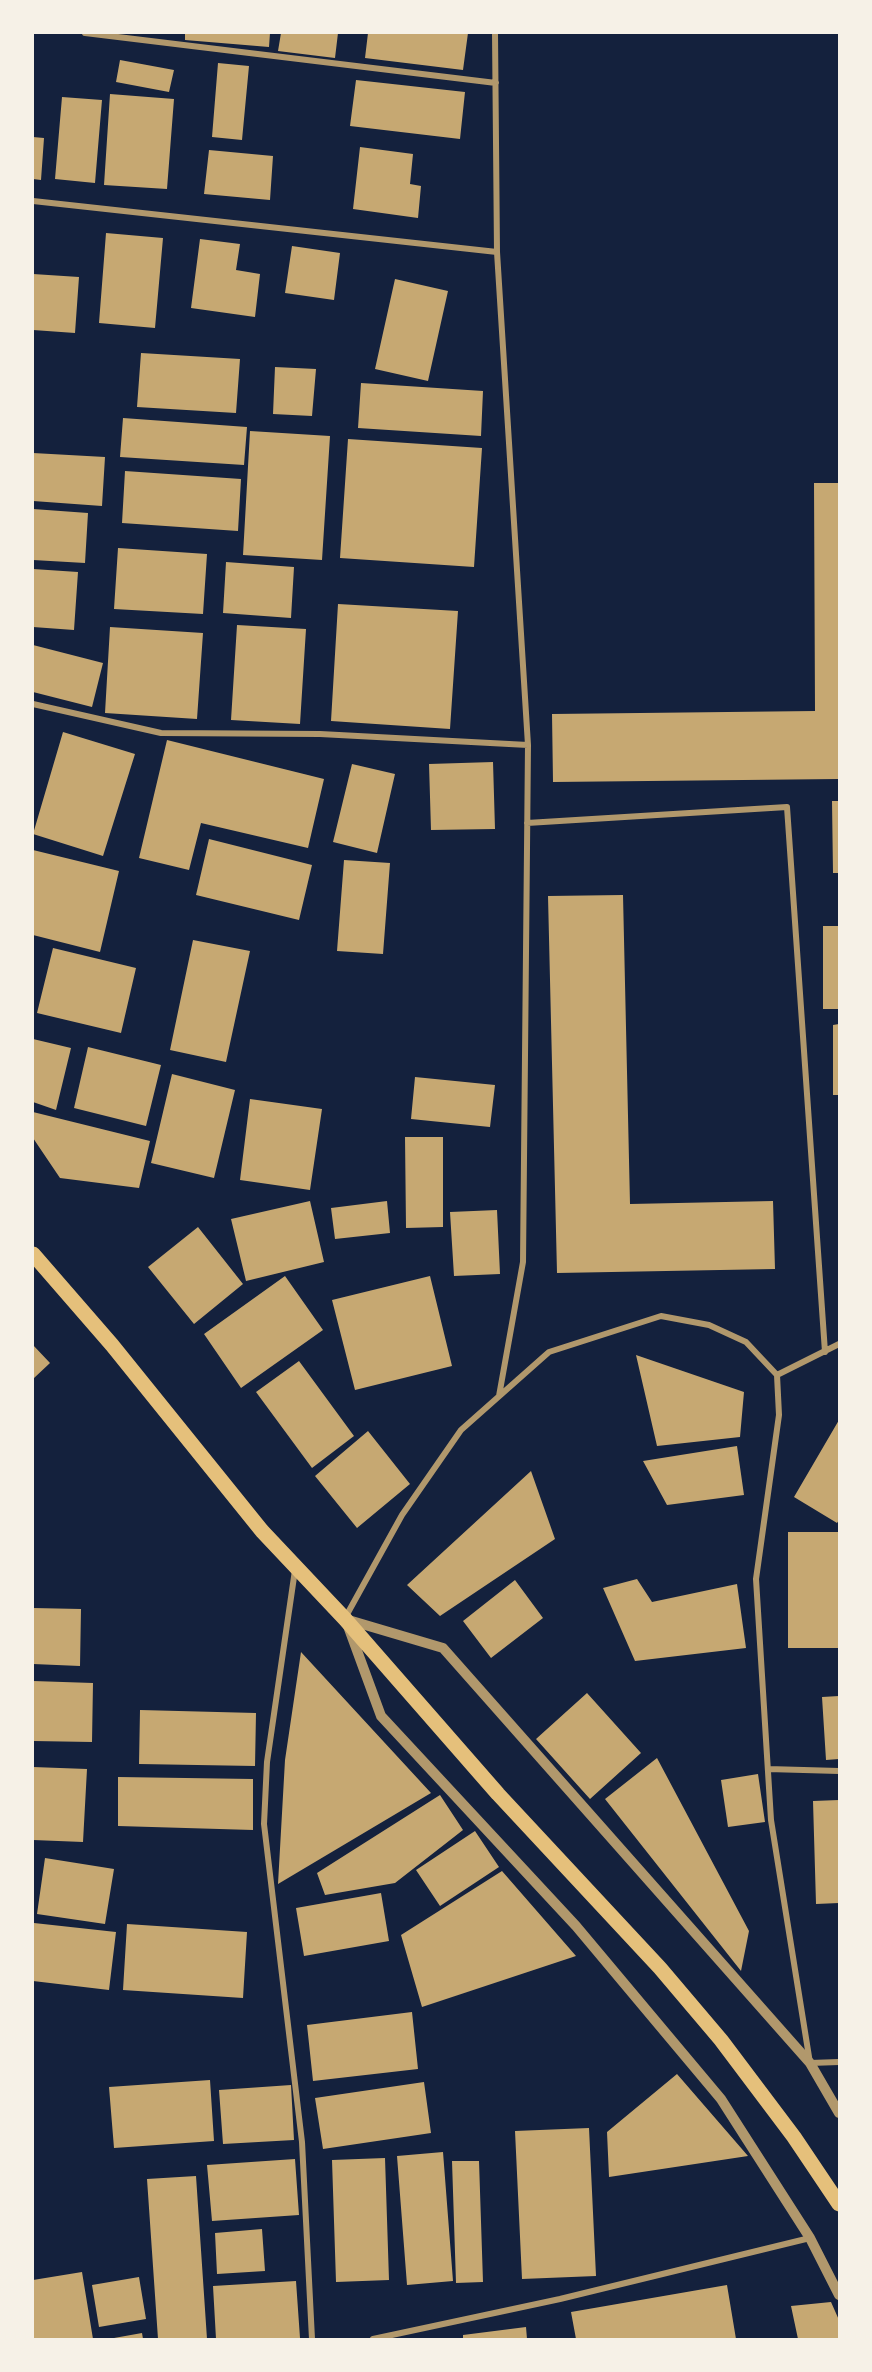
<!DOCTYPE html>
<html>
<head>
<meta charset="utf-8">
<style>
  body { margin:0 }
  #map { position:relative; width:872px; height:2372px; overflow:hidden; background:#14213d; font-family:"Sofia Sans Condensed",sans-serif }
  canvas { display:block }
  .frame { position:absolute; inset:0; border:34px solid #f6f1e7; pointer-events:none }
</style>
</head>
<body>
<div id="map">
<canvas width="872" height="2372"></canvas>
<div class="frame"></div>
</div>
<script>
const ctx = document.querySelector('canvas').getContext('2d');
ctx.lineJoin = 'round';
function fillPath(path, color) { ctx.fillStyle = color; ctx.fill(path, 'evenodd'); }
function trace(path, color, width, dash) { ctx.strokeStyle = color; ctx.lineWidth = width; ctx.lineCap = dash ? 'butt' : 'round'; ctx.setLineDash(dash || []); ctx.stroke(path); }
fillPath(new Path2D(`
  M 185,33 L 270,33 L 269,47 L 185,40 Z
  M 281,33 L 338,33 L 335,58 L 278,51 Z
  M 368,33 L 468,33 L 463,70 L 365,58 Z
  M 120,60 L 174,70 L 169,92 L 116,82 Z
  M 218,63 L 249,66 L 242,140 L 212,137 Z
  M 356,80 L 465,92 L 460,139 L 350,126 Z
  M 110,94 L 174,99 L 167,189 L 104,185 Z
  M 62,97 L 102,100 L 95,183 L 55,179 Z
  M 33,137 L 44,138 L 41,180 L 33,179 Z
  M 360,147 L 413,154 L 410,184 L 421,186 L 418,218 L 353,209 Z
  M 209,150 L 273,156 L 270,200 L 204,194 Z
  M 106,233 L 163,238 L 155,328 L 99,323 Z
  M 200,239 L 240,244 L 236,270 L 260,274 L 255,317 L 191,308 Z
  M 292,246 L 340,253 L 334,300 L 285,293 Z
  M 33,274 L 79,277 L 75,333 L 33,330 Z
  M 395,279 L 448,291 L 428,381 L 375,369 Z
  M 141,353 L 240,359 L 236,413 L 137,407 Z
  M 275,367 L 316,369 L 312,416 L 273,414 Z
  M 361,383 L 483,391 L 481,436 L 358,428 Z
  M 123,418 L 247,427 L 244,465 L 120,457 Z
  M 250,431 L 330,436 L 322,560 L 243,555 Z
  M 348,439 L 482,448 L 474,567 L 340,558 Z
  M 33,453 L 105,457 L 102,506 L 33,501 Z
  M 125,471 L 241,479 L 238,531 L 122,523 Z
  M 814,483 L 839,483 L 839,779 L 553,782 L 552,714 L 815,711 Z
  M 33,509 L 88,513 L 85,563 L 33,560 Z
  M 118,548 L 207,554 L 203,614 L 114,609 Z
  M 226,562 L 294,567 L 291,618 L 223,613 Z
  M 33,569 L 78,572 L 74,630 L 33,627 Z
  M 338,604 L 458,611 L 450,729 L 331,721 Z
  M 237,625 L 306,629 L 300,724 L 231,720 Z
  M 110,627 L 203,633 L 197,719 L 105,713 Z
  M 33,645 L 103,663 L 92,707 L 33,692 Z
  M 63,732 L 135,754 L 103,856 L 33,834 Z
  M 167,740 L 324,779 L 308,848 L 201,823 L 189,870 L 139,858 Z
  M 493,762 L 495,829 L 431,830 L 429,764 Z
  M 352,764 L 395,774 L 377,853 L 333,842 Z
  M 832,801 L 839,801 L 839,873 L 833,873 Z
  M 209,839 L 312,865 L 299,920 L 196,895 Z
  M 33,850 L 119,871 L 100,952 L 33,935 Z
  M 344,860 L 390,863 L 383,954 L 337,951 Z
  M 623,895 L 630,1204 L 773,1201 L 775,1269 L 557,1273 L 548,896 Z
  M 823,926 L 839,926 L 839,1009 L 823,1009 Z
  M 193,940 L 250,951 L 226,1062 L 170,1050 Z
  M 53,948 L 136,968 L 121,1033 L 37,1013 Z
  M 839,1024 L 839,1095 L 833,1095 L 833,1025 Z
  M 33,1039 L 71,1048 L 56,1110 L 33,1102 Z
  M 88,1047 L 161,1065 L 146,1126 L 74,1108 Z
  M 172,1074 L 235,1090 L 214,1178 L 151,1163 Z
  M 415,1077 L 495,1085 L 490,1127 L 411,1119 Z
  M 250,1099 L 322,1109 L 310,1190 L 240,1180 Z
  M 33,1112 L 150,1141 L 139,1188 L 60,1178 L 33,1138 Z
  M 405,1137 L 443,1137 L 443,1227 L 406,1228 Z
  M 310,1201 L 324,1262 L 246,1281 L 231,1219 Z
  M 387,1201 L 390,1233 L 335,1239 L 331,1208 Z
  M 497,1210 L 500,1274 L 454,1276 L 450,1212 Z
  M 198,1227 L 243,1284 L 194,1324 L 148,1267 Z
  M 285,1276 L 323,1330 L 241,1388 L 204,1334 Z
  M 430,1276 L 452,1366 L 355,1390 L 332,1300 Z
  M 33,1345 L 50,1363 L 33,1379 Z
  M 636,1355 L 744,1392 L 740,1437 L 657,1446 Z
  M 299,1361 L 354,1436 L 312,1468 L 256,1392 Z
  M 839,1420 L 839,1520 L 837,1523 L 794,1497 Z
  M 368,1431 L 410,1484 L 357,1528 L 315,1476 Z
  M 737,1446 L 744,1495 L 667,1505 L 643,1461 Z
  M 531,1471 L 555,1539 L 440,1616 L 407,1585 Z
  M 788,1532 L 839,1532 L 839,1648 L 788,1648 Z
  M 637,1579 L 652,1602 L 737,1584 L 746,1648 L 635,1661 L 603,1588 Z
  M 515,1580 L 543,1618 L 491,1658 L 463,1621 Z
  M 33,1608 L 81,1609 L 80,1666 L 33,1664 Z
  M 301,1652 L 431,1793 L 278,1884 L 285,1760 Z
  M 33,1681 L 93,1683 L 92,1742 L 33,1741 Z
  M 587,1693 L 641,1753 L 590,1799 L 536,1739 Z
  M 839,1696 L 839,1759 L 826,1760 L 822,1697 Z
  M 140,1710 L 256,1713 L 255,1766 L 139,1764 Z
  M 657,1758 L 749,1931 L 741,1971 L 605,1799 Z
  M 33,1767 L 87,1769 L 83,1842 L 33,1840 Z
  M 758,1774 L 765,1822 L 728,1827 L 721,1780 Z
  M 118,1777 L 253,1779 L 253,1830 L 118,1826 Z
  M 440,1795 L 463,1830 L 395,1883 L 325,1895 L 317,1873 Z
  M 839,1800 L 839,1903 L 816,1904 L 813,1801 Z
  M 475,1831 L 499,1867 L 440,1906 L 416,1870 Z
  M 45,1858 L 114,1869 L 105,1924 L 37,1914 Z
  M 502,1871 L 576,1956 L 422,2007 L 401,1935 Z
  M 381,1893 L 389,1941 L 304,1956 L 296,1908 Z
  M 34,1923 L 116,1932 L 109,1990 L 33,1981 Z
  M 127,1924 L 247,1932 L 243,1998 L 123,1990 Z
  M 412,2012 L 418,2069 L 313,2081 L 307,2025 Z
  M 677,2074 L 748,2156 L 609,2177 L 607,2132 Z
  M 210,2080 L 214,2141 L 114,2148 L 109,2087 Z
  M 424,2082 L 431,2133 L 323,2149 L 315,2098 Z
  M 291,2085 L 294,2140 L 223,2144 L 219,2090 Z
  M 589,2128 L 596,2276 L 522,2279 L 515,2131 Z
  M 443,2152 L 453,2281 L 407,2285 L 397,2156 Z
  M 385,2158 L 389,2280 L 336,2282 L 332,2160 Z
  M 295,2159 L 299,2215 L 212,2221 L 207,2165 Z
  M 452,2161 L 479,2161 L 483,2282 L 456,2283 Z
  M 196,2176 L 207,2339 L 158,2339 L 147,2179 Z
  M 262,2229 L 265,2271 L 217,2274 L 215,2233 Z
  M 82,2272 L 93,2339 L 33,2339 L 33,2280 Z
  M 139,2277 L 146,2319 L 99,2327 L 92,2285 Z
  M 296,2281 L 300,2338 L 216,2339 L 213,2286 Z
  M 727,2285 L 736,2339 L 576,2339 L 571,2312 Z
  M 831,2302 L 839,2320 L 839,2339 L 798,2339 L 791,2306 Z
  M 526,2327 L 527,2339 L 463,2339 L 463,2335 Z
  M 142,2333 L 143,2339 L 114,2339 L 114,2338 Z`), '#c6a872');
trace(new Path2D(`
  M 85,33 L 496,83
  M 495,33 L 497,252 L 528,745
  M 33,201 L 497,252
  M 33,704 L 161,733 L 320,734 L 528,745 L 523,1262 L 499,1396
  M 527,823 L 787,807 L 825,1352
  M 777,1375 L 779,1415 L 756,1579 L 771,1820 L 810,2063 L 839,2062
  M 295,1570 L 267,1762 L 264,1824 L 302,2142 L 312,2339
  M 345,1618 L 402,1515 L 461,1430 L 549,1352 L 661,1316 L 709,1325 L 746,1342 L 777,1375 L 839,1344
  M 768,1769 L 839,1771
  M 373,2339 L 560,2299 L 810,2238`), '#b1986c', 6);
trace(new Path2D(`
  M 345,1619 L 443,1648 L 810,2063 L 839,2113
  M 348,1626 L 381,1716 L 576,1926 L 721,2099 L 810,2238 L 839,2295`), '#b1986c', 10);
trace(new Path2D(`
  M 33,1254 L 112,1345 L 262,1531 L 345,1619 L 498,1794 L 660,1968 L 721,2040 L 794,2137 L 839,2204`), '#e5c07b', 15);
</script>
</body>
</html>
